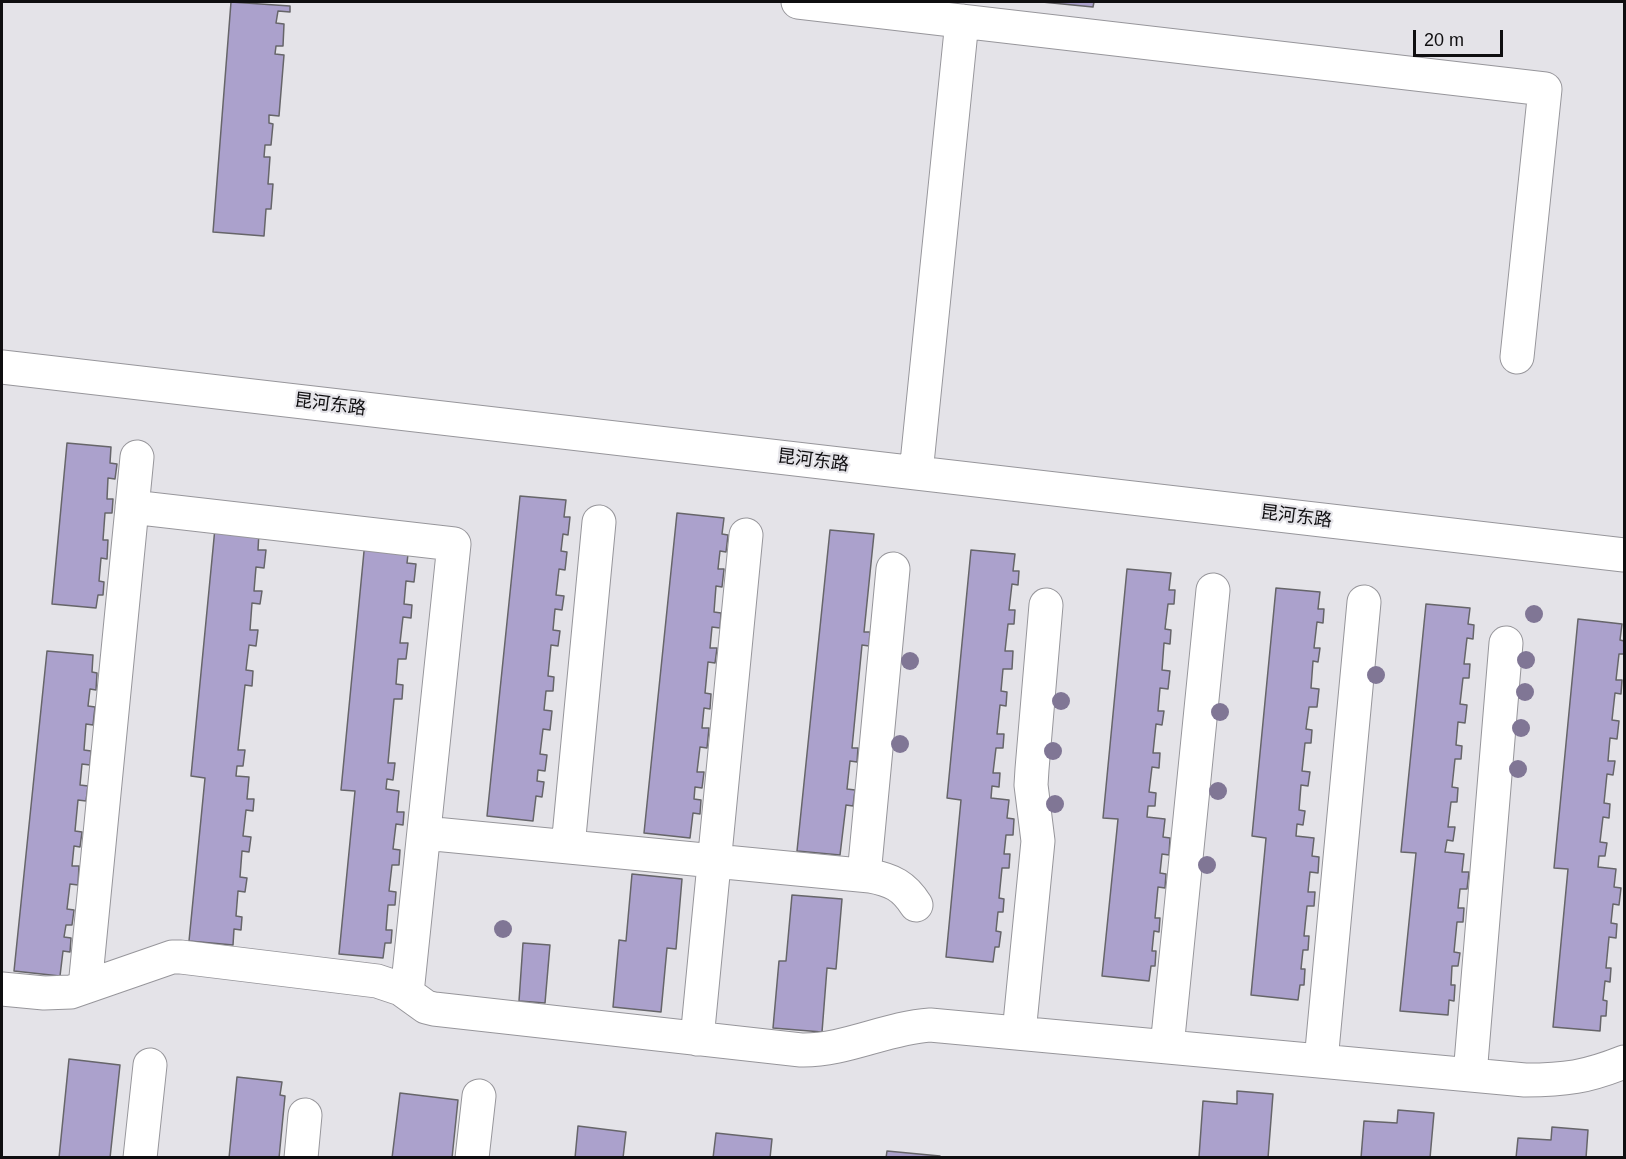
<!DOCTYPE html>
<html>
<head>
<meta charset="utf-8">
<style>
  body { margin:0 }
  #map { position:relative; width:1626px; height:1159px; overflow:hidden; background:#e4e3e8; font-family:Arial,sans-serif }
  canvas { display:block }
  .frame { position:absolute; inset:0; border:3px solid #0f0e10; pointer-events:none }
  .scale { position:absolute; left:1413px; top:30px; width:90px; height:27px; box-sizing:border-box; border:3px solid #0f0e10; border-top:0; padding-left:8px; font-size:18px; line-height:21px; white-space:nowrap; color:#0f0e10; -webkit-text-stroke:4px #e4e3e8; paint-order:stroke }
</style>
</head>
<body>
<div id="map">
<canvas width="1626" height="1159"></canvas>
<div class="frame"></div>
<div class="scale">20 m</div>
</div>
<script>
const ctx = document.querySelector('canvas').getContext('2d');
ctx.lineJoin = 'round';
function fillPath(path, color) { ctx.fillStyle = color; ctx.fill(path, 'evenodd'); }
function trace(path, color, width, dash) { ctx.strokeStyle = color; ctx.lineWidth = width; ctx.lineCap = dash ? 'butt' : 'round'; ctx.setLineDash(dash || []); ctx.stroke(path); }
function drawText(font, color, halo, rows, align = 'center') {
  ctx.font = font + ' Arial,"Noto Sans SC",sans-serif'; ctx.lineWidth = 4.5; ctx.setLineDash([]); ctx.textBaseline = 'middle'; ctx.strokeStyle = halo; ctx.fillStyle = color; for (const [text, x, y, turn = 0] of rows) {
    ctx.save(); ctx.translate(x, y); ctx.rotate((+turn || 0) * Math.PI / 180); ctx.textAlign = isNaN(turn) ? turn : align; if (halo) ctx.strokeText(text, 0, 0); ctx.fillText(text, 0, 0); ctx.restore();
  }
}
const building = new Path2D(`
  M 231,2 L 290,6 L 290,12 L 278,11 L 276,23 L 284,24 L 283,46 L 276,46 L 275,54 L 284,55 L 279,116 L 269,115 L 269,123 L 273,124 L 271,145 L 265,145 L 264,157 L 270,157 L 268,184 L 273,184 L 271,209 L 266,209 L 264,236 L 213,232 Z
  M 1042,2 L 1094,2 L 1093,7 Z
  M 67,443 L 111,447 L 110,463 L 117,464 L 115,479 L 108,478 L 107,499 L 113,499 L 112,513 L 105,513 L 103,540 L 108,540 L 107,559 L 101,558 L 99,581 L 104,582 L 103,595 L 98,595 L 96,608 L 52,604 Z
  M 520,496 L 566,500 L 564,517 L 570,517 L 568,535 L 563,534 L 561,551 L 567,552 L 565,570 L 559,569 L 556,595 L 564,596 L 562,610 L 555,609 L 553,630 L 560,631 L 558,646 L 551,645 L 548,676 L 554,677 L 553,691 L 546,691 L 544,710 L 552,711 L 550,730 L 543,729 L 540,754 L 547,755 L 545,771 L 538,770 L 537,781 L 544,782 L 542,797 L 536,796 L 533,821 L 487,816 Z
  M 677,513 L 724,518 L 722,534 L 728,535 L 726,552 L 720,551 L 718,569 L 724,569 L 722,587 L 716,586 L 714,612 L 721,613 L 720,628 L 712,627 L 710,648 L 717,648 L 715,663 L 708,662 L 705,693 L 711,694 L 710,709 L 704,708 L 702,728 L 709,728 L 707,748 L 700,747 L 697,772 L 704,772 L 702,788 L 695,787 L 694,799 L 701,800 L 700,814 L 693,813 L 690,838 L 644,833 Z
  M 215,528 L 259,532 L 258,550 L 266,550 L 264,568 L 256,567 L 254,591 L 262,591 L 260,604 L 252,603 L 250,630 L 258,630 L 256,646 L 249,645 L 246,670 L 253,671 L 252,686 L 245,685 L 238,750 L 245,750 L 243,766 L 237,766 L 236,776 L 249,777 L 247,799 L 254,799 L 253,811 L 246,810 L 243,836 L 251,837 L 249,852 L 242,851 L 240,877 L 247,878 L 245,892 L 238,891 L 236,916 L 242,917 L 241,930 L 234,929 L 233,945 L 189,941 L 205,778 L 191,776 Z
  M 830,530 L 874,534 L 864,632 L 870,632 L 869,646 L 862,645 L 852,748 L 858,748 L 857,762 L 850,761 L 847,789 L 855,790 L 853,806 L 846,805 L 840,855 L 797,851 Z
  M 365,541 L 409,545 L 407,563 L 416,564 L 414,582 L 406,581 L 404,604 L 412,605 L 411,618 L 403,617 L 400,643 L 408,643 L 406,659 L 398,659 L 396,684 L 403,685 L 402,699 L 394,699 L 388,763 L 395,763 L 393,780 L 387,779 L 386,789 L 399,791 L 397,812 L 404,812 L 403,825 L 396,824 L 393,849 L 400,850 L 399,865 L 392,865 L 389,891 L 396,892 L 395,905 L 388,905 L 386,930 L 392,930 L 391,943 L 385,943 L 383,958 L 339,954 L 355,791 L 341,790 Z
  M 971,550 L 1015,554 L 1013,571 L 1019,571 L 1018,585 L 1012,584 L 1009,610 L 1015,610 L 1014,624 L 1008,624 L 1005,651 L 1013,651 L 1012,669 L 1003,669 L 1001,691 L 1007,692 L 1006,706 L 1000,705 L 997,734 L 1004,734 L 1003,748 L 996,748 L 993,773 L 1000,773 L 999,787 L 992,786 L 991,798 L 1009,800 L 1007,818 L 1014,819 L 1013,835 L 1006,835 L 1004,854 L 1010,854 L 1009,868 L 1002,868 L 999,898 L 1004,899 L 1003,912 L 998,912 L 996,931 L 1001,932 L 999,947 L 995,947 L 993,962 L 946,957 L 961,800 L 947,798 Z
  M 1127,569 L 1171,573 L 1169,590 L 1175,590 L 1174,604 L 1168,604 L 1165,629 L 1171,630 L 1170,644 L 1164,643 L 1162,670 L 1170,671 L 1168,689 L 1160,688 L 1158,711 L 1164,711 L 1162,725 L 1156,724 L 1153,753 L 1160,753 L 1159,768 L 1152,767 L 1149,792 L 1156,793 L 1155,806 L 1148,806 L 1147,817 L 1165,819 L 1163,837 L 1170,838 L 1169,855 L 1162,854 L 1160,873 L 1166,874 L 1165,888 L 1158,887 L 1155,918 L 1160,918 L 1159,932 L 1154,931 L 1152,951 L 1156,951 L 1155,966 L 1151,966 L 1149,981 L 1102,976 L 1118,819 L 1103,818 Z
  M 1276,588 L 1320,592 L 1318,609 L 1324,609 L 1323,623 L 1317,622 L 1314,648 L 1320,648 L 1318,662 L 1313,661 L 1311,688 L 1319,689 L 1317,707 L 1309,707 L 1306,729 L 1312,730 L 1311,743 L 1305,743 L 1302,771 L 1310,772 L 1308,786 L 1301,785 L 1299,810 L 1305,811 L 1303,825 L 1297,824 L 1296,836 L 1314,838 L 1312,856 L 1319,857 L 1318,873 L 1310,872 L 1308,892 L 1315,892 L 1314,906 L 1307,906 L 1304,936 L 1309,936 L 1308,950 L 1303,950 L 1301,969 L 1305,969 L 1304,985 L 1300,985 L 1298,1000 L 1251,995 L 1266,838 L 1252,836 Z
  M 1426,604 L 1470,608 L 1468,624 L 1474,625 L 1473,639 L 1467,638 L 1464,664 L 1470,664 L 1469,678 L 1463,678 L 1460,704 L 1467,705 L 1465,723 L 1458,722 L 1456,745 L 1462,746 L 1461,759 L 1455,759 L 1452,787 L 1458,788 L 1457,802 L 1451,802 L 1448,827 L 1455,827 L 1453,841 L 1447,840 L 1445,852 L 1464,854 L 1462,872 L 1469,872 L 1467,889 L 1460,889 L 1458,908 L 1464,908 L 1463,922 L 1457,922 L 1454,952 L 1460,953 L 1458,966 L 1452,966 L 1451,985 L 1455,985 L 1454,1001 L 1449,1000 L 1448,1015 L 1400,1011 L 1416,853 L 1401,852 Z
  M 1578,619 L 1622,624 L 1620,640 L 1624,641 L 1624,654 L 1619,654 L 1616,680 L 1622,680 L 1621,694 L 1615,693 L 1612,720 L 1619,721 L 1617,739 L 1610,738 L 1608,761 L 1615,761 L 1613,775 L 1607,774 L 1604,803 L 1610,804 L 1609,818 L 1603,817 L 1600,842 L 1607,843 L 1605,856 L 1599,856 L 1598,867 L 1616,869 L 1614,887 L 1621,888 L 1619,905 L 1613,904 L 1611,923 L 1617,924 L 1616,938 L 1609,937 L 1606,968 L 1611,968 L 1610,982 L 1605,981 L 1603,1000 L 1607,1001 L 1606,1016 L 1601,1016 L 1600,1031 L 1553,1027 L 1568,869 L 1554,868 Z
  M 47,651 L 93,655 L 92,672 L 97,673 L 96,690 L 90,689 L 88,706 L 95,707 L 93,725 L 86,724 L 84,750 L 91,751 L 90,765 L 82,764 L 80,785 L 88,786 L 86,801 L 78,800 L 75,831 L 82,832 L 80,847 L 74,846 L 72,866 L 79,866 L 78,885 L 70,884 L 67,909 L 74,910 L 72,925 L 66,925 L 64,937 L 71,938 L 70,952 L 63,951 L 60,976 L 14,971 Z
  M 632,874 L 682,879 L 676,949 L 667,948 L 661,1012 L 613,1007 L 619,940 L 626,941 Z
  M 792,895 L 842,899 L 836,969 L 827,968 L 822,1032 L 773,1028 L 779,961 L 786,961 Z
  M 523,943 L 550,945 L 545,1003 L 519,1001 Z
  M 69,1059 L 120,1065 L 110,1158 L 59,1158 Z
  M 237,1077 L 282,1082 L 280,1095 L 285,1096 L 279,1158 L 229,1158 Z
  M 1237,1091 L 1273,1094 L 1268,1158 L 1199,1157 L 1203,1101 L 1237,1104 Z
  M 400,1093 L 458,1100 L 452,1158 L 392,1158 Z
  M 1398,1110 L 1434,1113 L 1430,1158 L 1361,1158 L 1364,1121 L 1397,1123 Z
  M 578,1126 L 626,1132 L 623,1158 L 575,1158 Z
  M 1552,1127 L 1588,1130 L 1586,1158 L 1516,1158 L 1518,1138 L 1551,1140 Z
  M 716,1133 L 772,1139 L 770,1158 L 713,1158 Z
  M 887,1151 L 940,1156 L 940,1158 L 886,1158 Z`);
fillPath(building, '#aba1cc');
trace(building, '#666569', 1.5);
const minor = new Path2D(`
  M 798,2 L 1545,89 L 1517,357
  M 2,367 L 1624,555
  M 916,473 L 962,21
  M 132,507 L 454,544 L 407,993
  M 424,833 L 870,876 C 892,880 904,886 916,905
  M 568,847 L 599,522
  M 864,875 L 893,569
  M 85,987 L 137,457
  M 2,989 L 44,993 L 71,992 L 172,957 L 181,957 L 377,981 L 401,989 L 426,1007 L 434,1009 L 801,1050 C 845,1051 886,1028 930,1025 L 1525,1080 C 1566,1080 1586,1077 1624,1062
  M 1019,1033 L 1038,841 L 1031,785 L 1032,769 L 1046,605
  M 697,1039 L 746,535
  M 1167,1047 L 1213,590
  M 1321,1061 L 1364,602
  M 1470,1075 L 1506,643
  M 140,1158 L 150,1065
  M 301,1158 L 305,1115
  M 472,1158 L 479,1096`);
trace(minor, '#97969b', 35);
trace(minor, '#fff', 33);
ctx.fillStyle = '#807695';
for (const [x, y] of [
  [1534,614],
  [1526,660],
  [910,661],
  [1376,675],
  [1525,692],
  [1061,701],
  [1220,712],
  [1521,728],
  [900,744],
  [1053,751],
  [1518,769],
  [1218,791],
  [1055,804],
  [1207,865],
  [503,929]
]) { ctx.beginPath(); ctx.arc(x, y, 9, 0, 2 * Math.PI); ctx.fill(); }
drawText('18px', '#0f0e10', '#e4e3e8', [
  ["昆河东路",330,405,7],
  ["昆河东路",813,461,7],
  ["昆河东路",1296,517,7]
]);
</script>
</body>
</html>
